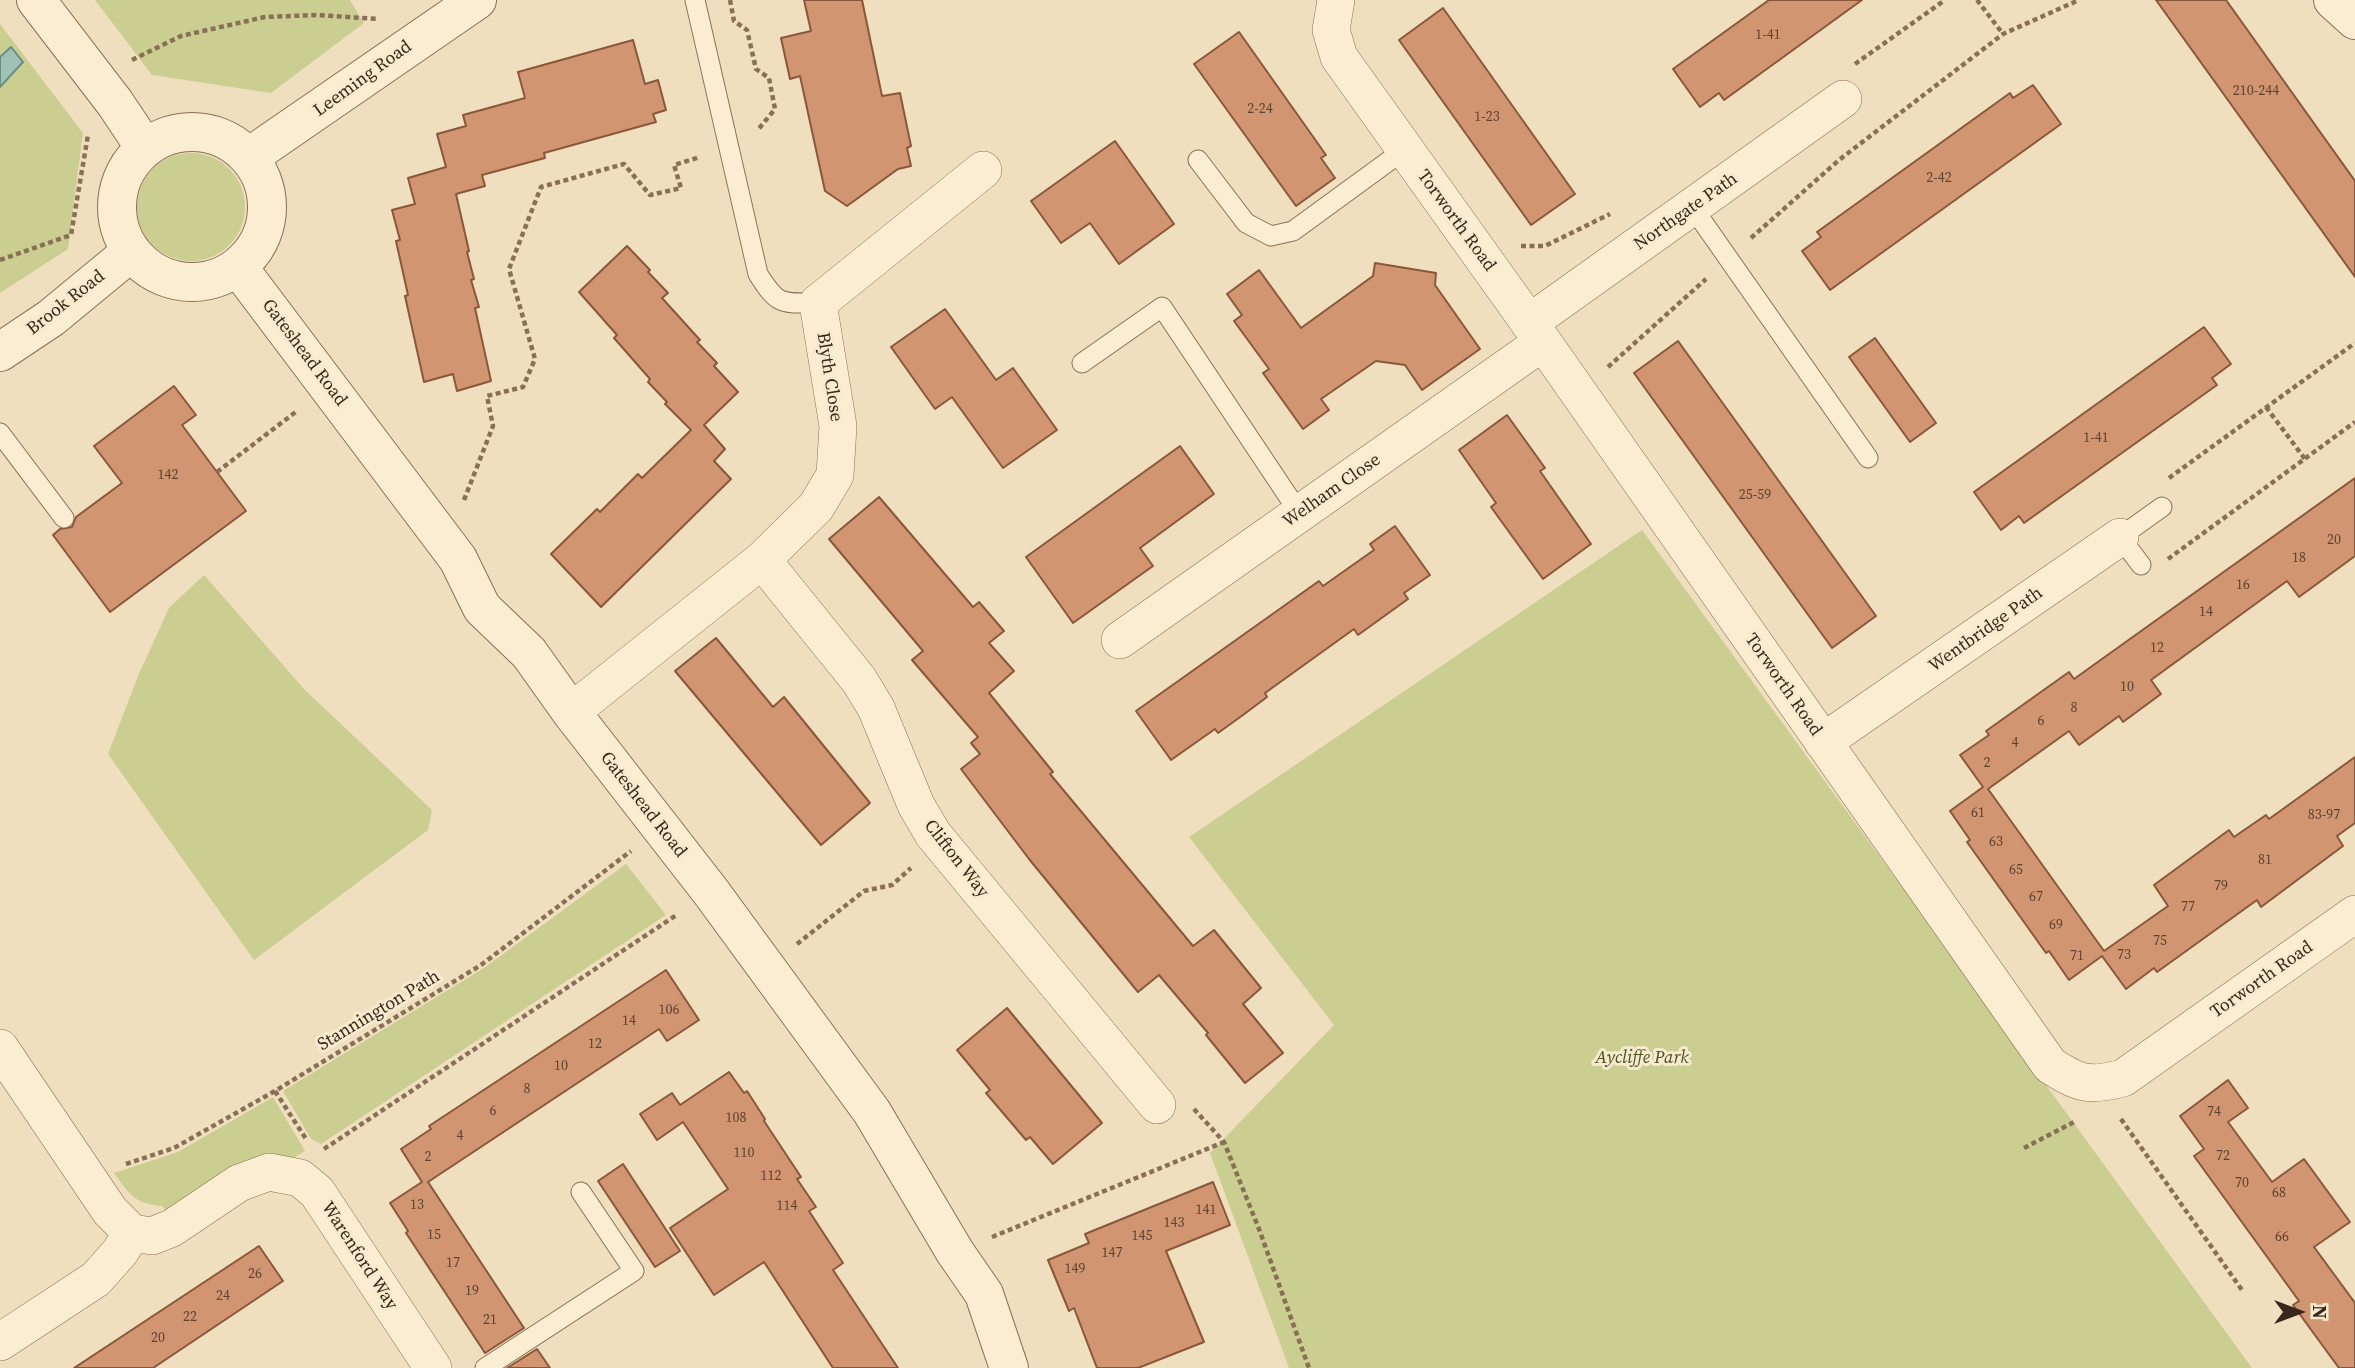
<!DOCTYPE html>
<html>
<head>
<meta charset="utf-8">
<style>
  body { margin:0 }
  #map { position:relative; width:2355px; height:1368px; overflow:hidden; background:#f0dfbe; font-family:"Source Serif 4",serif }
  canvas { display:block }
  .north { position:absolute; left:2264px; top:1277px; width:70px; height:70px; -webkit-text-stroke:5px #f7eace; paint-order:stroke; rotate:90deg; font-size:19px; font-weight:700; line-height:28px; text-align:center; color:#38281b }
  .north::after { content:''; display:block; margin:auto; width:24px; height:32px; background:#38281b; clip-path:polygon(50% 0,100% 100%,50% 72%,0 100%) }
</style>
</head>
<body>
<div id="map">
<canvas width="2355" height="1368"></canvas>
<div class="north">N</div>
</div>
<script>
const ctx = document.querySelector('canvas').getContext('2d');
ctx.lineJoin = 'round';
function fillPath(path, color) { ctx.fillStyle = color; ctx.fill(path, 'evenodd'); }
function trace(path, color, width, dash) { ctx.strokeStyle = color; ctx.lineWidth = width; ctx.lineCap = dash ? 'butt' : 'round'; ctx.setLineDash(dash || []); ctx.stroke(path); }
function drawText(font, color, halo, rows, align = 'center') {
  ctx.font = font + ' "Source Serif 4",serif'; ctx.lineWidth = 6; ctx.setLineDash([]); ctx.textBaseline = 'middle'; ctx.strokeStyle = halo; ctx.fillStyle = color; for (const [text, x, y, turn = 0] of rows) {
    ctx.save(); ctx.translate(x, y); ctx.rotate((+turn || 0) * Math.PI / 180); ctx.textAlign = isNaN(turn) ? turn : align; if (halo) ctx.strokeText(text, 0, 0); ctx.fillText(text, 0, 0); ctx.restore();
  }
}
fillPath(new Path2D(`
  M 95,0 L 350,0 L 364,23 L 271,93 L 152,75 Z
  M 0,24 L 83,133 L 68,249 L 0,293 Z
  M137 207a54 54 0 1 1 108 0a54 54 0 1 1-108 0Z
  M 1642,530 L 2252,1368 L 1289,1368 L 1210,1153 L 1334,1025 L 1189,837 Z
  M 204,575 L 305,690 L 432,810 L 428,830 L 254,960 L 108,754 L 138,676 L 169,608 Z
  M 626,864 L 666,915 L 321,1144 L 311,1139 L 283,1091 L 484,968 Z
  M 273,1097 L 305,1151 L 292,1159 L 169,1213 L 162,1206 C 135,1204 129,1194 114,1173 L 178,1152 Z`), '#cace91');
const water = new Path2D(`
  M 11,47 L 23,62 L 0,87 L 0,57 Z`);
fillPath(water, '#a1c1b7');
trace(water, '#688f84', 2);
const building = new Path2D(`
  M 804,0 L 862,0 L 882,96 L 900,93 L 911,146 L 907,148 L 911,166 L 898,169 L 847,206 L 825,191 L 800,76 L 790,79 L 781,38 L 811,31 Z
  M 1769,0 L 1862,0 L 1724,100 L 1719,93 L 1700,107 L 1673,69 Z
  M 2156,0 L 2226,0 L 2355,181 L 2355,277 Z
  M 1443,8 L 1575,194 L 1531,225 L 1399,40 Z
  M 1239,32 L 1326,155 L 1321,158 L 1335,178 L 1296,206 L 1194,64 Z
  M 633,40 L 645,84 L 658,80 L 666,110 L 653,114 L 656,122 L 544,153 L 545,158 L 482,175 L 485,186 L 456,194 L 469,251 L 467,252 L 474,279 L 471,280 L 479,307 L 475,308 L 491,381 L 457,391 L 453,374 L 424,382 L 405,296 L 408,295 L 396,241 L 400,240 L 392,210 L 415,204 L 408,178 L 446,167 L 437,134 L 466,126 L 463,115 L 525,98 L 518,72 Z
  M 2033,85 L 2061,124 L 1830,290 L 1802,251 L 1821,237 L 1817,232 L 2010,93 L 2013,98 Z
  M 1115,141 L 1174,224 L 1119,264 L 1090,223 L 1061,243 L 1031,201 Z
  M 627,246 L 650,270 L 648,272 L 668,293 L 662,298 L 700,340 L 697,342 L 717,363 L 714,366 L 738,392 L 704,425 L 725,449 L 714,461 L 731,479 L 601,607 L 551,554 L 597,509 L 600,512 L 638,474 L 642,478 L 691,430 L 665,404 L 667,402 L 648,382 L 650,379 L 614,338 L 617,335 L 579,292 Z
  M 1375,263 L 1436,273 L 1435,285 L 1480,349 L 1422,390 L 1405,365 L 1376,361 L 1321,399 L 1329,410 L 1303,429 L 1263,373 L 1269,369 L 1234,321 L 1242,315 L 1227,294 L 1259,270 L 1301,328 L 1373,276 Z
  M 945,309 L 996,380 L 1013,368 L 1057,430 L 1003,468 L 952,397 L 935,409 L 891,347 Z
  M 2204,327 L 2231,364 L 2212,378 L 2217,385 L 2024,523 L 2019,516 L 2001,530 L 1974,492 Z
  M 1875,338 L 1936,423 L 1910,442 L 1849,357 Z
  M 1678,341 L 1876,616 L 1832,648 L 1634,373 Z
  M 174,386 L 196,415 L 182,425 L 246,511 L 110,612 L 53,535 L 60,529 L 72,527 L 76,517 L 122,483 L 94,446 Z
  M 1507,415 L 1545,468 L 1540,471 L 1591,544 L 1543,579 L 1491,507 L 1496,503 L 1459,450 Z
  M 1180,446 L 1214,494 L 1140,548 L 1153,566 L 1073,623 L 1026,557 Z
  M 2355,478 L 2355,556 L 2299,597 L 2287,581 L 2151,680 L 2161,694 L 2123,722 L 2119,716 L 2079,745 L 2069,731 L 1988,789 L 2104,951 L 2168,906 L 2154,885 L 2229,830 L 2234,837 L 2266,815 L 2269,819 L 2355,757 L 2355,823 L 2337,836 L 2343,846 L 2261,907 L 2257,900 L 2157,972 L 2154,968 L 2126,989 L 2102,956 L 2069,980 L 2049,951 L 2046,953 L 1967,842 L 1970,840 L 1950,811 L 1983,787 L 1960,755 L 1989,735 L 1986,731 L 2069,672 L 2074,679 Z
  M 879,497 L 973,607 L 979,602 L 1004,631 L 989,643 L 1014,671 L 989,693 L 1053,772 L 1050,774 L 1193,946 L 1214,930 L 1261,988 L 1243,1004 L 1283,1053 L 1245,1083 L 1206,1035 L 1208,1033 L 1159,975 L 1138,992 L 1029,859 L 961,769 L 980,754 L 971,743 L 978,737 L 912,660 L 923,651 L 829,539 Z
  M 1395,526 L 1430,575 L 1404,593 L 1408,599 L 1358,635 L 1354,629 L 1265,693 L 1267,697 L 1243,715 L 1218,733 L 1215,729 L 1171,760 L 1136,711 L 1319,581 L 1323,586 L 1374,550 L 1370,544 Z
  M 716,638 L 773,707 L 784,697 L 870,803 L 821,845 L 675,671 Z
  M 666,970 L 699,1020 L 667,1041 L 659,1029 L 428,1182 L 524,1328 L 485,1353 L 406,1233 L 408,1231 L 390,1203 L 422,1182 L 401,1149 L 431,1129 L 429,1126 Z
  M 1007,1008 L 1102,1123 L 1053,1164 L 1030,1137 L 1026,1140 L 986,1093 L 990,1090 L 957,1050 Z
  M 729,1072 L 744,1093 L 747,1091 L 765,1119 L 764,1121 L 801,1177 L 797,1179 L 816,1207 L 809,1211 L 843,1263 L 833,1270 L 898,1368 L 833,1368 L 764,1262 L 714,1295 L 670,1228 L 728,1189 L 683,1122 L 657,1140 L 640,1114 L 672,1093 L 680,1105 Z
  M 2228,1080 L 2248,1108 L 2228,1122 L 2272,1182 L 2304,1159 L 2350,1222 L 2314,1247 L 2355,1303 L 2355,1368 L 2339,1368 L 2293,1305 L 2299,1301 L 2194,1156 L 2204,1149 L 2180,1116 Z
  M 623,1164 L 680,1251 L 655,1267 L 598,1181 Z
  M 1213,1182 L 1230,1225 L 1166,1251 L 1204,1342 L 1138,1368 L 1097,1368 L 1074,1308 L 1069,1311 L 1048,1260 L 1089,1243 L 1085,1234 Z
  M 259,1246 L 283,1281 L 153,1368 L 74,1368 Z
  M 537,1349 L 550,1368 L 507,1368 Z`);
fillPath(building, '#d19571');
trace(building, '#8a573a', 2);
const service = new Path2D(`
  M 695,0 L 758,274 C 778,306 781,303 818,303
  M 1198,160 L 1246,223 L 1271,236 L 1293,231 L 1404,150
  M 1693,208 L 1868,458
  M 1082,363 L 1162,307 L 1300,514
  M 0,433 L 64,518
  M 2141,565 L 2120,537 L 2162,507
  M 485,1368 L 634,1271 L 581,1192`);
const minor = new Path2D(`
  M 1336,0 L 1331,30 L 1339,57 L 1543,342 L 2050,1065 C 2079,1084 2089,1087 2123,1078 L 2355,914
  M 1529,323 L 1843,99
  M 762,560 L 859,680 L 876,708 L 916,805 L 933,834 L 1157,1105
  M 1120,640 L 1543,342
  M 571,712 L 762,560 L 816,507 L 835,475 L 838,426 L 818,303 L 983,170
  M 1823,742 L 2120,537
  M 0,1048 L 110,1211 L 132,1233 L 152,1236 L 172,1228 L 239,1183 L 269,1172 L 300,1178 L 317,1192 L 433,1368
  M 0,1342 L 96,1279 L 120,1252 L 132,1233`);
const tertiary = new Path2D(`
  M 36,0 L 115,103 L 145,148
  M 2333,0 L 2355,20
  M117 207a75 75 0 1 1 150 0a75 75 0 1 1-150 0Z
  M 249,157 L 477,0
  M 238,267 L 458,559 L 482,608 L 529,653 L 571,712 L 711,892 L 872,1112 L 955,1252 L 984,1294 L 1009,1368
  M 0,352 L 51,318 L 131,252`);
trace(service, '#896f56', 21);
trace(minor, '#896f56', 38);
trace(tertiary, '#896f56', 40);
trace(new Path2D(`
  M 730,0 L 734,21 L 747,30 L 756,69 L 769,78 L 775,109 L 757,131
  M 1977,0 L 2003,34
  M 132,60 L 181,36 L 265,17 L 317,15 L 378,19
  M 1855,64 L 1945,0
  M 1751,238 L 1839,160 L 2003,34 L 2079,0
  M 1521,246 L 1545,246 L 1610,214
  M 0,260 L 71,235 L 88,135
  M 1608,367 L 1706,279
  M 2266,407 L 2305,459
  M 217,472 L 297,411
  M 2169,478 L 2355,343
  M 464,500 L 493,426 L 487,396 L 523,387 L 535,359 L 509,269 L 541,187 L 624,164 L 650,195 L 681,188 L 674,165 L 700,157
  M 2168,559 L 2355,422
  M 797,944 L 864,891 L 892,885 L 911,868
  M 275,1091 L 306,1139
  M 1194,1109 L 1224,1142 L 1259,1229 L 1309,1368
  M 2121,1119 L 2242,1290
  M 2024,1148 L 2076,1121
  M 324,1149 L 678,914
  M 126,1164 L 174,1148 L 275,1091 L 481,965 L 631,851
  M 992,1237 L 1224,1142`), '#896f56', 4.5, [5, 3.5]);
trace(service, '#fbedd1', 19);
trace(minor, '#fbedd1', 37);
trace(tertiary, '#fbedd1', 38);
drawText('14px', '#5e4330', null, [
  ["1-41",1768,35],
  ["210-244",2256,91],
  ["2-24",1260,109],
  ["1-23",1487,117],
  ["2-42",1939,178],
  ["1-41",2096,438],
  ["142",168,475],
  ["25-59",1755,495],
  ["20",2334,540],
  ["18",2299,558],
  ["16",2243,585],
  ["14",2206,612],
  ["12",2157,648],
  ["10",2127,687],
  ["8",2074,708],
  ["6",2041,721],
  ["4",2015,743],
  ["2",1987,763],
  ["61",1978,813],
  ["83-97",2324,815],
  ["63",1996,842],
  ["81",2265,860],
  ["65",2016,870],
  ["79",2221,886],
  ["67",2036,897],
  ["77",2188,907],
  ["69",2056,925],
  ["75",2160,941],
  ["73",2124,955],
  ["71",2077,956],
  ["106",669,1010],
  ["14",629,1021],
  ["12",595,1044],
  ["10",561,1066],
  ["8",527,1089],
  ["6",493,1111],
  ["74",2214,1112],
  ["108",736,1118],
  ["4",460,1136],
  ["110",744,1153],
  ["72",2223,1156],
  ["2",428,1157],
  ["112",771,1176],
  ["70",2242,1183],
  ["68",2279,1193],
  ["13",417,1205],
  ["114",787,1206],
  ["141",1206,1210],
  ["143",1174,1223],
  ["15",434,1235],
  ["145",1142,1236],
  ["66",2282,1237],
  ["147",1112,1253],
  ["17",453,1263],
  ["149",1075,1269],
  ["26",255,1274],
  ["19",472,1291],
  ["24",223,1296],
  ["22",190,1317],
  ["21",490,1320],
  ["20",158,1338]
]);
drawText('18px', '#38281b', '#f7eace', [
  ["Leeming Road",363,79,-36],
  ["Northgate Path",1686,212,-35],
  ["Torworth Road",1456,221,54],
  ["Brook Road",66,303,-38],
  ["Gateshead Road",304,353,53],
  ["Blyth Close",829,377,81],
  ["Welham Close",1332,491,-35],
  ["Wentbridge Path",1986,630,-35],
  ["Torworth Road",1783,685,55],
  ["Gateshead Road",643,805,52],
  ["Clifton Way",956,859,52],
  ["Torworth Road",2262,980,-35],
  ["Stannington Path",379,1011,-31],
  ["Warenford Way",359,1256,57]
]);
drawText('italic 18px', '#4a5520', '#f7eace', [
  ["Aycliffe Park",1642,1058]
]);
</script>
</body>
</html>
